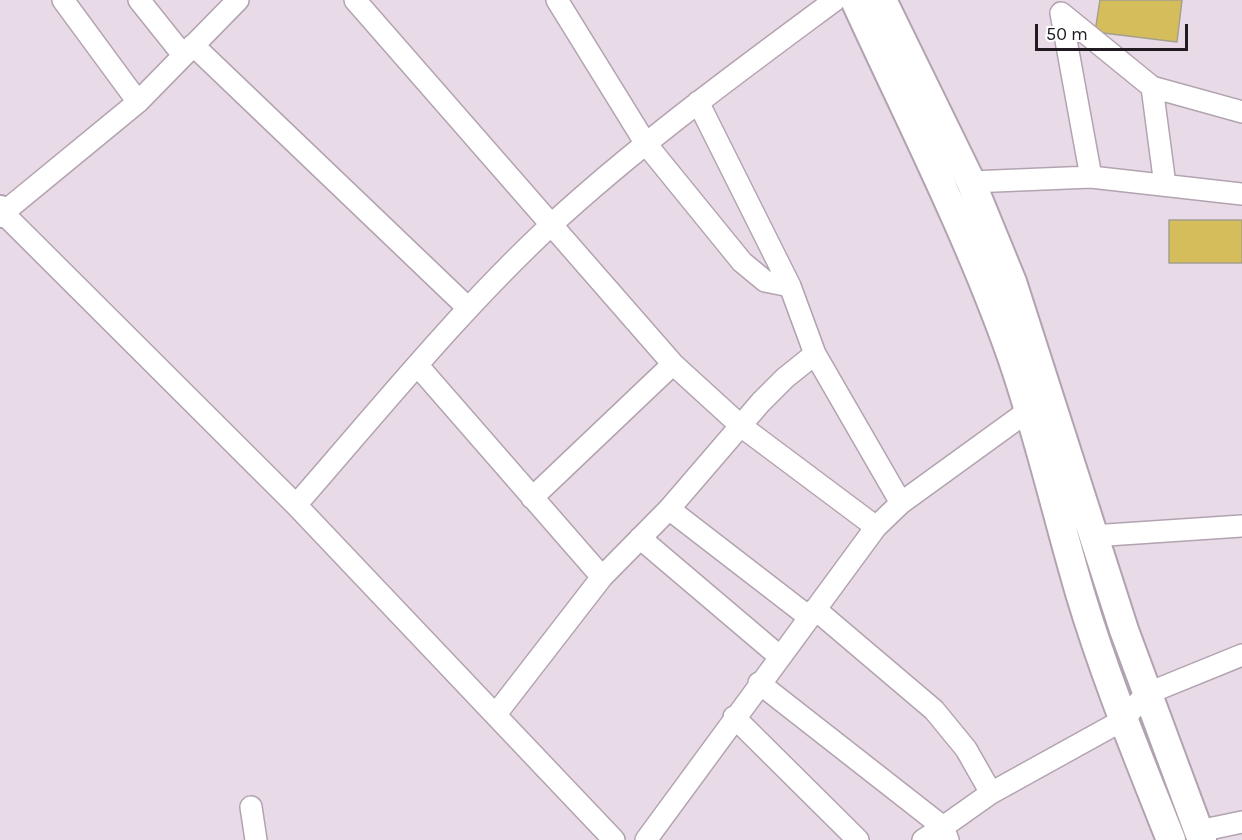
<!DOCTYPE html>
<html>
<head>
<meta charset="utf-8">
<style>
  body { margin:0 }
  #map { position:relative; width:1242px; height:840px; overflow:hidden; background:#e9dae8; font-family:Karla,sans-serif }
  canvas { display:block }
  .scale { position:absolute; left:1035px; top:24px; width:153px; height:27px; box-sizing:border-box; border:3px solid #211b21; border-top:0; padding-left:8px; font-size:18px; line-height:21px; white-space:nowrap; color:#211b21; -webkit-text-stroke:4px #fff; paint-order:stroke }
</style>
</head>
<body>
<div id="map">
<canvas width="1242" height="840"></canvas>
<div class="scale">50 m</div>
</div>
<script>
const ctx = document.querySelector('canvas').getContext('2d');
ctx.lineJoin = 'round';
function fillPath(path, color) { ctx.fillStyle = color; ctx.fill(path, 'evenodd'); }
function trace(path, color, width, dash) { ctx.strokeStyle = color; ctx.lineWidth = width; ctx.lineCap = dash ? 'butt' : 'round'; ctx.setLineDash(dash || []); ctx.stroke(path); }
const building = new Path2D(`
  M 1100,0 L 1182,0 L 1177,42 L 1095,32 Z
  M 1169,220 L 1242,220 L 1242,263 L 1169,263 Z`);
fillPath(building, '#d6bd5c');
trace(building, '#a4a08e', 1.5);
const street = new Path2D(`
  M 63,0 L 138,102
  M 139,0 L 183,55
  M 238,0 L 138,102 L 3,213 L 296,505 L 614,840
  M 355,0 L 673,364 L 741,426 L 876,527
  M 557,0 L 646,144 L 742,262 L 765,281 L 790,286
  M 193,45 L 468,308
  M 1152,87 L 1165,185
  M 698,102 L 790,286 L 815,354 L 901,503
  M 1242,112 L 1152,87 L 1061,13 L 1091,177 L 1242,194
  M 971,182 L 1091,177
  M 418,366 L 602,577
  M 532,498 L 673,364
  M 296,505 C 379,410 458,312 550,226 C 639,144 738,72 835,0
  M 669,509 L 809,617
  M 1092,536 L 1242,526
  M 640,538 L 779,656
  M 815,609 L 934,710 L 966,749 L 991,793
  M 759,683 L 943,827 L 923,840
  M 496,714 L 602,577 L 669,509 L 761,402 L 785,378 L 815,354
  M 734,717 L 858,840
  M 251,807 L 256,840
  M 1199,831 L 1242,822
  M 646,840 L 876,527 L 901,503 L 1039,403
  M 948,840 L 943,827 L 991,793 L 1123,720 L 1146,694 L 1242,655`);
const secondary = new Path2D(`
  M 855,0 C 909,118 969,235 1012,357 C 1039,435 1057,515 1080,593 C 1105,677 1139,759 1171,840
  M 882,0 L 971,182 L 1012,282 L 1124,630 L 1202,840
  M 0,210 L 3,213`);
trace(street, '#b2a3b0', 24);
trace(secondary, '#b2a3b0', 32);
trace(street, '#fff', 21);
trace(secondary, '#fff', 28);
</script>
</body>
</html>
